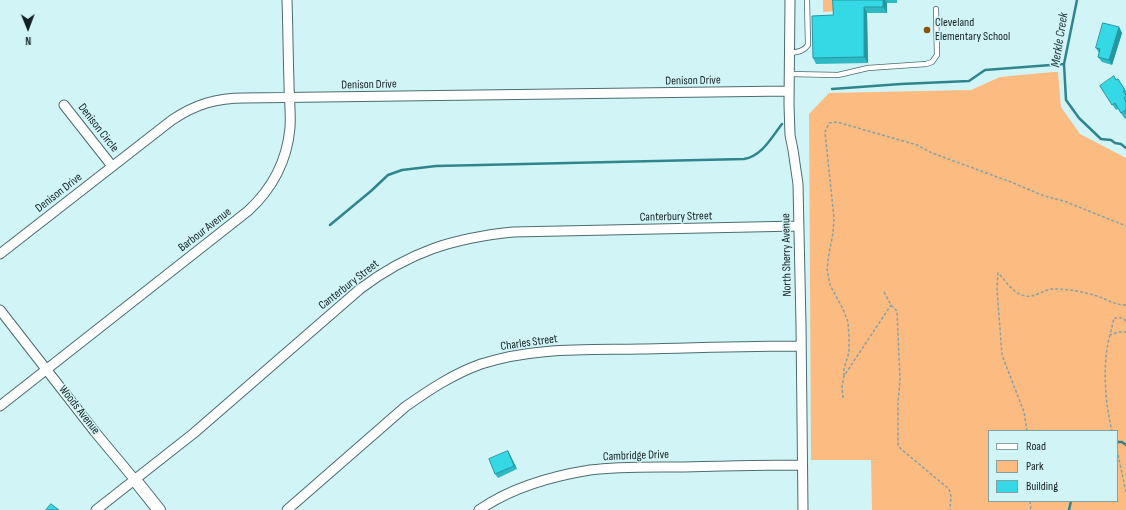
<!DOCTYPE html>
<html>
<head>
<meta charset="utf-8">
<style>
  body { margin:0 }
  #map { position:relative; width:1126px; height:510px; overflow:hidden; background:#d1f4f7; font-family:"Sofia Sans Condensed",sans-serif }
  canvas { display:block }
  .legend { position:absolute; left:988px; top:430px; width:130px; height:72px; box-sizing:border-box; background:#d1f4f7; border:1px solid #85a0a2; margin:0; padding:5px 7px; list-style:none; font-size:12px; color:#142122 }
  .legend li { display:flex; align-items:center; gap:8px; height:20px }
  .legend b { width:20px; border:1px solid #85a0a2 }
  .north { position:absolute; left:8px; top:8px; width:40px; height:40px; -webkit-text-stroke:3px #d1f4f7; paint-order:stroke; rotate:179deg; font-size:11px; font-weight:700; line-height:16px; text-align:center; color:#142122 }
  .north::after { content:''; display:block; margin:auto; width:14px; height:18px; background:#142122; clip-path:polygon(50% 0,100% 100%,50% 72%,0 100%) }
</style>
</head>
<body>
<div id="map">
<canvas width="1126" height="510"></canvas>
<ul class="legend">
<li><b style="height:5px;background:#fff"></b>Road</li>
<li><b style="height:11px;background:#fcbb81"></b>Park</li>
<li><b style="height:11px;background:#35d8e5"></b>Building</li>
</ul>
<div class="north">N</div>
</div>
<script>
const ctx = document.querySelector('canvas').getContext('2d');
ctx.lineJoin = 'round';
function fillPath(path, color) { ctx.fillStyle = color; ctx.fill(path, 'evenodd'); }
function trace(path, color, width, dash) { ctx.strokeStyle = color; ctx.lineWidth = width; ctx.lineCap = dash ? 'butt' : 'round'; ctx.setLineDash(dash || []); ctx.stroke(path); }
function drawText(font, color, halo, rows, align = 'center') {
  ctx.font = font + ' "Sofia Sans Condensed",sans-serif'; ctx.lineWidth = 3; ctx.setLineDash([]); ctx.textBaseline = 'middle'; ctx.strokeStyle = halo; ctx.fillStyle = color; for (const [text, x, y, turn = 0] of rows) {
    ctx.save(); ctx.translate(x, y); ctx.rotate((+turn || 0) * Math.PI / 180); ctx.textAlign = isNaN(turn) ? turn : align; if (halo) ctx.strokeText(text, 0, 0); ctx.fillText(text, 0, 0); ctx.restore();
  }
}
fillPath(new Path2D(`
  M 823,0 L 837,0 L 837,11 L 823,12 Z
  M 1053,72 L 1058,72 L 1061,107 L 1080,134 L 1126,158 L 1126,510 L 872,510 L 871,460 L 811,460 L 809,114 L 829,93 L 971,90 L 1000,77 ZM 989,431 L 1117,431 L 1117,501 L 989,501 Z`), '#fcbb81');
trace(new Path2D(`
  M 1077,0 L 1064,64 L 1066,100 L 1079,118 L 1101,139 L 1111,140 L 1115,143 L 1121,144 L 1126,148
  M 832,89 L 901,84 L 969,81 L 985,70 L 1064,64
  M 330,225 L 371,191 L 388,175 L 402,170 L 436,166 L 744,159 C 762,156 771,138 782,124
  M 1117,442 L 1122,442 L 1126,445
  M 1069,510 L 1071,501`), '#30858c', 2.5);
const lane = new Path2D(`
  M 790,53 C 797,52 803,52 808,45 L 807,0
  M 789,74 L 838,75 L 868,68 L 926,64 L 932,62 L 937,55 L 936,9`);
const street = new Path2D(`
  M 790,0 L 789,104 L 790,135 L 793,150 L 798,184 L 801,325 L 803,510
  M 64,105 L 112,166
  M 0,254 L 172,120 C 196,104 216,98 245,98 L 789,91
  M 0,310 L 95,432 L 135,480
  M 0,406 L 248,211 C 272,189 287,160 290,128 C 291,113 289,98 289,82 C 288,55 288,27 287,0
  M 96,510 L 194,433 L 360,289 C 409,252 453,238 513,232 L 798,226
  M 287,510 L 405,407 C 429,390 453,374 481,364 C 533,347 587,350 640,349 C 694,348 747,346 801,346
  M 479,510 C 511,488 552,476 590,470 C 620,466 654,467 684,467 C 723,466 763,465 802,465`);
const secondary = new Path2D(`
  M 135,480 L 159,510`);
trace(lane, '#4c6c6f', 6);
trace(street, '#4c6c6f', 11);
trace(secondary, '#4c6c6f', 14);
trace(new Path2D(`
  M 884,292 L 891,305 L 897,311 L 900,379 L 898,404 L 898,445 L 901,449 L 949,489 L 951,496 L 950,510
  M 1126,321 L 1123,318 L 1114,318 L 1110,335 L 1118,332 L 1126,332
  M 1110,335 C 1102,362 1105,403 1112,431
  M 844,376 L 844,369 L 849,352 L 849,337 L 848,322 L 843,309 L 830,285 L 827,269 L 829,254 L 833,233 L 834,218 L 825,132 L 829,123 L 837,122 L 917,145 L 932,153 L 1011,182 L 1044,196 L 1064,201 L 1126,226
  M 843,398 L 842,387 L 844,376 L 891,305
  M 1027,431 L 1024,412 L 1002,355 L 997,289 L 998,273 C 1007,282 1013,294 1026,296 C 1036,298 1045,288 1055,289 C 1069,289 1084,292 1097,296 C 1109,300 1114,305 1126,305
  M 1117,450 L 1126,492
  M 1030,501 L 1031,510`), '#87a2a4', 1.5, [3, 2]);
trace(lane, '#fff', 4.5);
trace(street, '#fff', 9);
trace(secondary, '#fff', 12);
fillPath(new Path2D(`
  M 833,0 L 897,0 L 897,3 L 887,3 L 887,13 L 867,13 L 868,63 L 816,64 L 813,58 L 833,15 Z
  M 1119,27 L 1122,33 L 1112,65 L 1102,62 L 1098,57 L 1099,53 L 1096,48 Z
  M 1118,79 L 1126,91 L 1126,118 L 1125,119 L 1118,109 L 1116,110 L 1100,86 Z
  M 510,455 L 517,469 L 498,478 L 495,474 Z`), '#2ebac5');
fillPath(new Path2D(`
  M 883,0 L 885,0 L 887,3 L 887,13 L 883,7 Z
  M 864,7 L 867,13 L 868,63 L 864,57 Z
  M 1119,27 L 1122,33 L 1112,65 L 1109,60 Z
  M 508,451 L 517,469 L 514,466 Z`), '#2597a0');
const building = new Path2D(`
  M 833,0 L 883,0 L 883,7 L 864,7 L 864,57 L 813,58 L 812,16 L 833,15 Z
  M 1103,23 L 1119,27 L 1109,60 L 1098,57 L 1100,49 L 1096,48 Z
  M 1114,76 L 1116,80 L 1118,79 L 1125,90 L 1123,91 L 1126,95 L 1126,97 L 1124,98 L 1126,102 L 1126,110 L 1121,113 L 1115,103 L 1112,105 L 1100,86 Z
  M 508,451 L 514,466 L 495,474 L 489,459 Z
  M 51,504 L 59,510 L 46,510 Z`);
fillPath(building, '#35d8e5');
trace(building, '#2597a0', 1);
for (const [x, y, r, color] of [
  [927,30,4,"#8b510b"]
]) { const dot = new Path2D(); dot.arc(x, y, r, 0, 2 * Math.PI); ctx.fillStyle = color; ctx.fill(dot); trace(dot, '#d1f4f7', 1.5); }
drawText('12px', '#142122', '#d1f4f7', [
  ["Cleveland",935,23],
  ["Elementary School",935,37]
], 'left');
drawText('12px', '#142122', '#d1f4f7', [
  ["Denison Drive",693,81,-1],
  ["Denison Drive",369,85,-1],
  ["Denison Circle",98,128,52],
  ["Denison Drive",59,193,-38],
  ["Canterbury Street",676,217,-1],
  ["Barbour Avenue",205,230,-38],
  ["North Sherry Avenue",787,255,-91],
  ["Canterbury Street",349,285,-38],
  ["Charles Street",529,343,-8],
  ["Woods Avenue",79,410,52],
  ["Cambridge Drive",636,456,-2]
]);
drawText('italic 13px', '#243d3f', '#d1f4f7', [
  ["Merkle Creek",1060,40,-81]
]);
</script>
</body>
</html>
